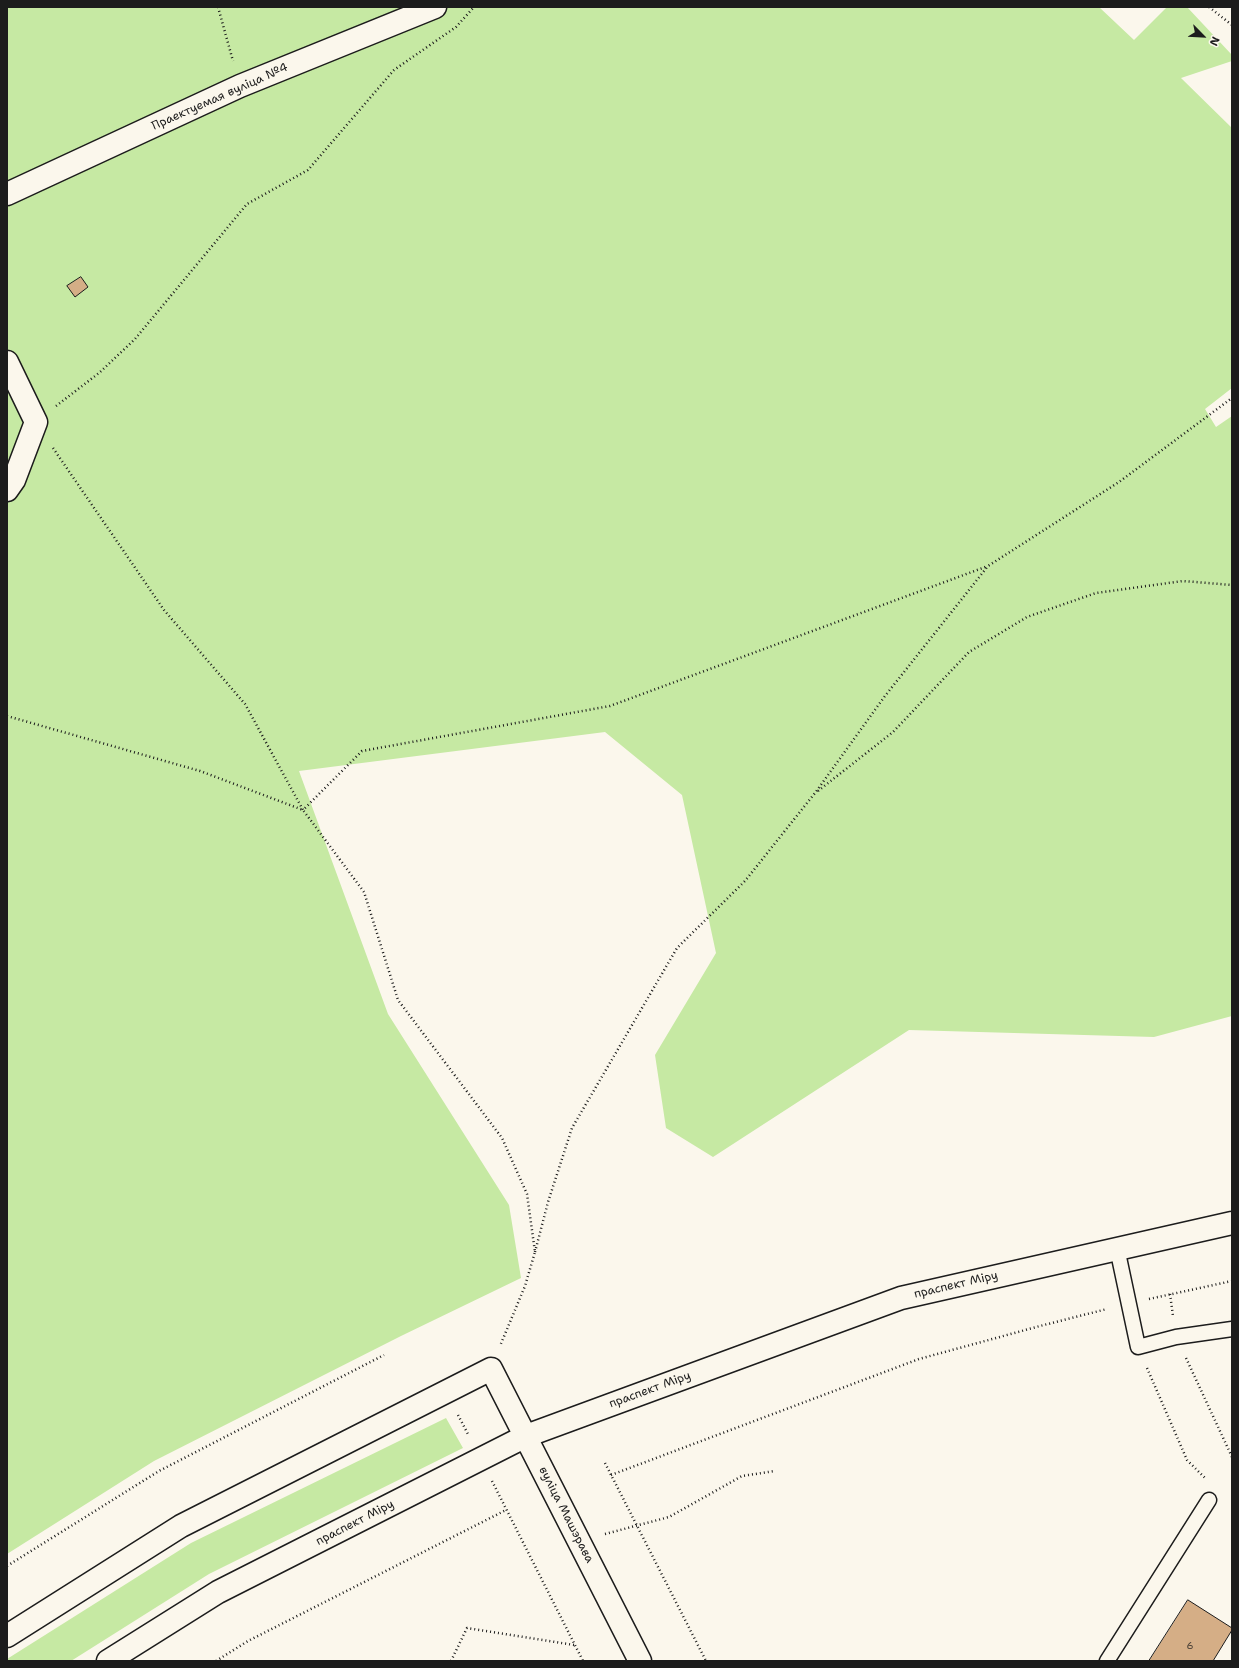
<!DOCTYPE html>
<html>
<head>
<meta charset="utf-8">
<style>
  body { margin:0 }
  #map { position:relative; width:1239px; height:1668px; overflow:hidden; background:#fbf7ec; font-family:"Shantell Sans",sans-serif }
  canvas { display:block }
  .frame { position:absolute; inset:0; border:8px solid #1c1c1c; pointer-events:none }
  .north { position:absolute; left:1183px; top:16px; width:40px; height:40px; -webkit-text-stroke:3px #fbf7ec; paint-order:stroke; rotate:114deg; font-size:11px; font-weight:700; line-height:16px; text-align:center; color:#1c1c1c }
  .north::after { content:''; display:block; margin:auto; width:14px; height:18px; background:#1c1c1c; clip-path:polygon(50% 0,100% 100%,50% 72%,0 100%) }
</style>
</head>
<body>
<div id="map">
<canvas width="1239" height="1668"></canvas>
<div class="frame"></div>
<div class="north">N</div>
</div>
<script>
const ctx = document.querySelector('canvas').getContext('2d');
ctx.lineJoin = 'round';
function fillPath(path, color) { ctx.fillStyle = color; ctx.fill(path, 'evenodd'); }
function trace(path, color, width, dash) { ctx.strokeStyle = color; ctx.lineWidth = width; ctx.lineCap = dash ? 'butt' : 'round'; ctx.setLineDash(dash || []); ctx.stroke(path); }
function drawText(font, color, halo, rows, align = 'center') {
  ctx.font = font + ' "Shantell Sans",sans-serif'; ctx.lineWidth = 3.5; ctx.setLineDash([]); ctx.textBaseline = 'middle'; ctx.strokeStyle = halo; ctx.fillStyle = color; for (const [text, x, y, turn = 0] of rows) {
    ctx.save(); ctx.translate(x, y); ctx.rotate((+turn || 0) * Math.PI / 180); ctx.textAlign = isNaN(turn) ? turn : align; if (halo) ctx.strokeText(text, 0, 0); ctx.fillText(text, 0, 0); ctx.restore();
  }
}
fillPath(new Path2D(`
  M 7,7 L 1099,7 L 1134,40 L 1167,7 L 1187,7 L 1232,55 L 1232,61 L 1181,78 L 1232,128 L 1232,388 L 1205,409 L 1216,427 L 1232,416 L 1232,1016 L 1154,1037 L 909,1030 L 713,1157 L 666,1128 L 655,1055 L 716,953 L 682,795 L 605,732 L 299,771 L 388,1014 L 509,1205 L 521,1278 L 401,1336 L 154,1461 L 7,1554 Z
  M 446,1418 L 463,1448 L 209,1574 L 71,1661 L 7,1661 L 7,1659 L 191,1543 Z`), '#c6e9a3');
const building = new Path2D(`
  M 81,277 L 88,287 L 75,297 L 67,286 Z
  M 1188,1600 L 1232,1628 L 1232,1630 L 1213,1661 L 1149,1661 Z`);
fillPath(building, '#d5ae86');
trace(building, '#1c1c1c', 1);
const lane = new Path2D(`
  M 1117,1248 L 1138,1347 L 1176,1337 L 1232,1329
  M 1107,1661 L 1209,1500`);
const street = new Path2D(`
  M 7,194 L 240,86 L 435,7
  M 7,362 L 36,422 L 14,480 L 7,490
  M 526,1436 L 901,1298 L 1232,1223`);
const secondary = new Path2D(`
  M 7,1636 L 181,1526 L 491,1369 L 640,1661
  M 108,1661 L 218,1592 L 526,1436`);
trace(lane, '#1c1c1c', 17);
trace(street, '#1c1c1c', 25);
trace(secondary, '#1c1c1c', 25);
trace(new Path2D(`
  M 218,7 L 233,61
  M 1209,7 L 1232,25
  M 56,406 L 99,373 L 135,339 L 247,204 L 308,170 L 394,70 L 456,27 L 474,7
  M 53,448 L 164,610 L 245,704 L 303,810 L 362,751 L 610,706 L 988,566
  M 7,716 L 200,771 L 303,810 L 364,892 L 398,1000 L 502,1138 L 527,1194 L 535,1252 L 525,1286 L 500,1346
  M 818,791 L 893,732 L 969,652 L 1027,617 L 1096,593 L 1183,581 L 1232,585
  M 535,1252 L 548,1202 L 572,1128 L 677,948 L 745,881 L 815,793 L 885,696 L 988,566 L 1119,482 L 1232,398
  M 1170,1294 L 1173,1316
  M 1149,1299 L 1232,1281
  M 1186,1358 L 1232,1457
  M 1147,1368 L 1187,1460 L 1205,1478
  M 458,1415 L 469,1436
  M 605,1463 L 706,1661
  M 611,1475 L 919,1359 L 1040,1326 L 1107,1309
  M 492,1481 L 583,1661
  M 605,1534 L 669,1517 L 742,1476 L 775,1471
  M 7,1566 L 159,1471 L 384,1355
  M 216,1661 L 248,1641 L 506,1510
  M 451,1661 L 467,1628 L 574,1645`), '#1c1c1c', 2.5, [1, 3]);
trace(lane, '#fbf7ec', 14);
trace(street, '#fbf7ec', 22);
trace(secondary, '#fbf7ec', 22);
drawText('10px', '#4a4036', null, [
  ["6",1190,1646]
]);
drawText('12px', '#1c1c1c', '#fbf7ec', [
  ["Праектуемая вуліца №4",220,97,-24],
  ["праспект Міру",956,1285,-13],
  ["праспект Міру",650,1390,-20],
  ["вуліца Машэрава",566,1515,63],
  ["праспект Міру",355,1523,-27]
]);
</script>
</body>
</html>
